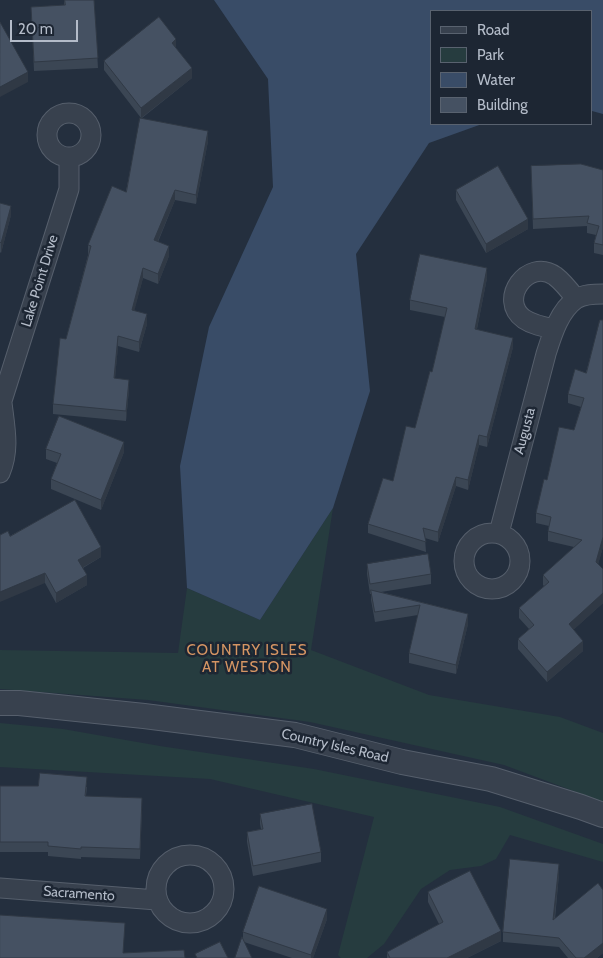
<!DOCTYPE html>
<html>
<head>
<meta charset="utf-8">
<style>
  body { margin:0 }
  #map { position:relative; width:603px; height:958px; overflow:hidden; background:#242f3e; font-family:Cabin,sans-serif }
  canvas { display:block }
  .legend { position:absolute; left:430px; top:10px; width:162px; height:115px; box-sizing:border-box; background:#1d2633; border:1px solid #59626f; margin:0; padding:6px 9px; list-style:none; font-size:15px; color:#b4bcc9 }
  .legend li { display:flex; align-items:center; gap:10px; height:25px }
  .legend b { width:25px; border:1px solid #59626f }
  .scale { position:absolute; left:10px; top:20px; width:68px; height:22px; box-sizing:border-box; border:2px solid #b4bcc9; border-top:0; padding-left:6px; font-size:15px; line-height:18px; white-space:nowrap; color:#b4bcc9; -webkit-text-stroke:4px #1d2633; paint-order:stroke }
</style>
</head>
<body>
<div id="map">
<canvas width="603" height="958"></canvas>
<ul class="legend">
<li><b style="height:6px;background:#38414e"></b>Road</li>
<li><b style="height:14px;background:#263c3f"></b>Park</li>
<li><b style="height:14px;background:#394c67"></b>Water</li>
<li><b style="height:14px;background:#455162"></b>Building</li>
</ul>
<div class="scale">20 m</div>
</div>
<script>
const ctx = document.querySelector('canvas').getContext('2d');
ctx.lineJoin = 'round';
function fillPath(path, color) { ctx.fillStyle = color; ctx.fill(path, 'evenodd'); }
function trace(path, color, width, dash) { ctx.strokeStyle = color; ctx.lineWidth = width; ctx.lineCap = dash ? 'butt' : 'round'; ctx.setLineDash(dash || []); ctx.stroke(path); }
function drawText(font, color, halo, rows, align = 'center') {
  ctx.font = font + ' Cabin,sans-serif'; ctx.lineWidth = 5; ctx.setLineDash([]); ctx.textBaseline = 'middle'; ctx.strokeStyle = halo; ctx.fillStyle = color; for (const [text, x, y, turn = 0] of rows) {
    ctx.save(); ctx.translate(x, y); ctx.rotate((+turn || 0) * Math.PI / 180); ctx.textAlign = isNaN(turn) ? turn : align; if (halo) ctx.strokeText(text, 0, 0); ctx.fillText(text, 0, 0); ctx.restore();
  }
}
fillPath(new Path2D(`
  M 333,508 L 311,650 L 429,695 L 560,717 L 603,733 L 603,802 L 504,765 L 310,722 L 148,700 L 0,689 L 0,650 L 178,653 L 187,588 L 260,620 Z
  M 0,723 L 63,729 L 160,746 L 314,769 L 500,807 L 603,844 L 603,862 L 510,835 L 496,859 L 481,866 L 450,870 L 421,889 L 384,944 L 367,958 L 341,958 L 338,955 L 374,817 L 210,779 L 0,767 Z`), '#263c3f');
fillPath(new Path2D(`
  M 214,0 L 603,0 L 603,114 L 592,111 L 592,11 L 432,11 L 432,124 L 482,124 L 429,143 L 356,254 L 370,391 L 333,508 L 260,620 L 187,588 L 180,466 L 209,327 L 273,187 L 268,79 Z`), '#394c67');
const minor = new Path2D(`
  M47 135a22 22 0 1 1 44 0a22 22 0 1 1-44 0Z
  M 554,329 C 544,327 533,325 524,319 C 497,300 528,257 555,276 C 563,282 570,291 576,299
  M 0,407 L 69,189 L 69,158
  M 0,473 C 10,450 5,428 2,403
  M464 561a28 28 0 1 1 56 0a28 28 0 1 1-56 0Z
  M 499,533 L 546,354 C 552,335 559,311 576,299 C 584,294 594,294 603,294
  M156 889a34 34 0 1 1 68 0a34 34 0 1 1-68 0Z
  M 0,888 L 157,900`);
const tertiary = new Path2D(`
  M 0,703 L 19,703 L 144,716 L 295,735 L 402,762 L 491,779 L 581,807 L 603,815`);
trace(minor, '#565f6c', 21);
trace(tertiary, '#565f6c', 26);
trace(minor, '#38414e', 19);
trace(tertiary, '#38414e', 24);
fillPath(new Path2D(`
  M 64,0 L 94,0 L 98,68 L 34,71 L 31,7 L 64,5 Z
  M 176,48 L 192,78 L 142,118 L 208,141 L 196,204 L 175,200 L 158,242 L 169,256 L 158,284 L 143,278 L 134,310 L 147,324 L 139,352 L 118,346 L 115,378 L 129,389 L 126,421 L 53,414 L 53,404 L 66,339 L 88,255 L 88,245 L 126,192 L 141,118 L 104,70 L 104,61 Z
  M 531,166 L 603,170 L 603,255 L 594,253 L 594,243 L 596,235 L 587,233 L 587,226 L 533,229 Z
  M 456,190 L 528,229 L 486,253 L 456,200 Z
  M 0,203 L 11,215 L 1,253 L 0,252 Z
  M 487,278 L 477,329 L 513,347 L 487,447 L 479,445 L 468,490 L 456,486 L 438,542 L 425,538 L 426,552 L 368,533 L 368,524 L 393,481 L 415,428 L 432,372 L 445,317 L 410,310 L 410,300 Z
  M 603,320 L 603,547 L 598,564 L 603,569 L 603,603 L 573,630 L 583,651 L 547,682 L 518,649 L 518,639 L 529,629 L 519,618 L 519,608 L 544,586 L 543,585 L 543,575 L 574,547 L 548,541 L 548,531 L 549,526 L 536,523 L 536,513 L 547,480 L 574,430 L 581,407 L 568,403 L 568,394 L 586,373 Z
  M 46,449 L 124,452 L 101,510 L 51,489 L 51,479 L 57,463 L 46,459 Z
  M 10,536 L 101,557 L 83,568 L 87,585 L 56,603 L 45,583 Z
  M 367,564 L 431,574 L 431,584 L 381,592 L 468,614 L 468,624 L 456,674 L 409,663 L 409,653 L 418,615 L 375,622 L 371,600 L 371,594 L 370,594 L 367,574 Z
  M 0,786 L 87,787 L 86,796 L 142,808 L 140,859 L 81,857 L 81,859 L 48,856 L 48,852 L 0,852 Z
  M 260,814 L 321,852 L 321,862 L 253,876 L 247,842 L 247,832 L 261,829 L 260,824 Z
  M 559,874 L 555,919 L 603,890 L 603,953 L 597,958 L 568,958 L 559,947 L 503,942 L 503,932 Z
  M 428,892 L 501,941 L 467,958 L 387,958 L 387,952 L 439,924 L 428,902 Z
  M 327,919 L 313,958 L 292,958 L 244,942 L 243,940 L 243,932 Z`), '#3b4654');
fillPath(new Path2D(`
  M 176,39 L 176,49 L 172,43 Z
  M 192,68 L 192,78 L 141,118 L 141,108 Z
  M 28,72 L 28,82 L 0,97 L 0,87 Z
  M 208,131 L 208,141 L 196,204 L 196,195 Z
  M 175,190 L 175,200 L 154,250 L 154,240 Z
  M 11,206 L 11,215 L 1,253 L 1,243 Z
  M 528,219 L 528,229 L 486,253 L 486,244 Z
  M 169,246 L 169,256 L 158,284 L 158,274 Z
  M 143,268 L 143,278 L 132,320 L 132,310 Z
  M 487,268 L 487,278 L 475,338 L 475,329 Z
  M 147,314 L 147,324 L 139,352 L 139,342 Z
  M 118,336 L 118,346 L 114,388 L 114,378 Z
  M 513,338 L 513,347 L 487,447 L 487,437 Z
  M 129,380 L 129,389 L 126,421 L 126,411 Z
  M 479,435 L 479,445 L 468,490 L 468,480 Z
  M 124,442 L 124,452 L 101,510 L 101,500 Z
  M 456,477 L 456,486 L 438,542 L 438,532 Z
  M 603,537 L 603,547 L 596,572 L 596,562 Z
  M 101,547 L 101,557 L 78,570 L 78,560 Z
  M 45,573 L 45,583 L 0,602 L 0,592 Z
  M 87,575 L 87,585 L 56,603 L 56,593 Z
  M 603,593 L 603,603 L 569,634 L 569,624 Z
  M 468,614 L 468,624 L 456,674 L 456,665 Z
  M 583,641 L 583,651 L 547,682 L 547,672 Z
  M 559,864 L 559,874 L 553,930 L 553,920 Z
  M 327,909 L 327,919 L 313,958 L 311,958 L 311,955 Z
  M 501,931 L 501,941 L 467,958 L 447,958 Z
  M 603,943 L 603,953 L 597,958 L 584,958 Z`), '#303945');
const building = new Path2D(`
  M 65,0 L 94,0 L 98,58 L 34,62 L 31,7 L 65,5 Z
  M 159,17 L 176,39 L 172,43 L 192,68 L 141,108 L 104,61 Z
  M 0,22 L 28,72 L 0,87 Z
  M 140,118 L 208,131 L 196,195 L 175,190 L 154,240 L 169,246 L 158,274 L 143,268 L 132,310 L 147,314 L 139,342 L 118,336 L 114,378 L 129,380 L 126,411 L 53,404 L 60,338 L 66,339 L 91,246 L 88,245 L 112,186 L 126,192 Z
  M 581,164 L 603,170 L 603,245 L 594,243 L 599,226 L 587,223 L 589,216 L 533,219 L 531,166 Z
  M 498,166 L 528,219 L 486,244 L 456,190 Z
  M 0,203 L 11,206 L 1,243 L 0,242 Z
  M 420,254 L 487,268 L 475,329 L 513,338 L 487,437 L 479,435 L 468,480 L 456,477 L 438,532 L 423,528 L 426,542 L 368,524 L 383,478 L 393,481 L 406,426 L 415,428 L 430,371 L 432,372 L 447,308 L 410,300 Z
  M 600,320 L 603,320 L 603,537 L 596,562 L 603,569 L 603,593 L 569,624 L 583,641 L 547,672 L 518,639 L 534,625 L 519,608 L 549,582 L 543,575 L 582,540 L 548,531 L 551,517 L 536,513 L 544,479 L 547,480 L 559,427 L 574,430 L 584,398 L 568,394 L 575,369 L 586,373 Z
  M 59,416 L 124,442 L 101,500 L 51,479 L 61,454 L 46,449 Z
  M 75,500 L 101,547 L 78,560 L 87,575 L 56,593 L 45,573 L 0,592 L 0,535 L 8,531 L 10,536 Z
  M 428,554 L 431,574 L 370,584 L 367,564 Z
  M 371,590 L 468,614 L 456,665 L 409,653 L 420,605 L 375,612 Z
  M 40,773 L 87,777 L 85,796 L 142,798 L 140,849 L 81,847 L 81,849 L 48,846 L 48,842 L 0,842 L 0,786 L 38,786 Z
  M 312,804 L 321,852 L 253,866 L 247,832 L 263,829 L 260,814 Z
  M 510,859 L 559,864 L 553,920 L 598,883 L 603,890 L 603,943 L 584,958 L 576,958 L 559,938 L 503,932 Z
  M 470,871 L 501,931 L 447,958 L 390,958 L 387,952 L 443,922 L 428,892 Z
  M 259,886 L 327,909 L 311,955 L 243,932 Z
  M 0,915 L 125,923 L 123,953 L 184,950 L 185,958 L 0,958 Z
  M 242,937 L 252,958 L 235,958 Z
  M 220,942 L 228,958 L 197,958 L 195,954 Z`);
fillPath(building, '#455162');
trace(building, '#303945', 1);
drawText('14px', '#b4bcc9', '#1d2633', [
  ["Lake Point Drive",40,281,-73],
  ["Augusta",525,431,-75],
  ["Country Isles Road",335,746,13],
  ["Sacramento",79,894,4]
]);
ctx.letterSpacing = '1px';
drawText('15px', '#d59563', '#1d2633', [
  ["COUNTRY ISLES",247,651],
  ["AT WESTON",247,668]
]);
ctx.letterSpacing = '0px';
</script>
</body>
</html>
